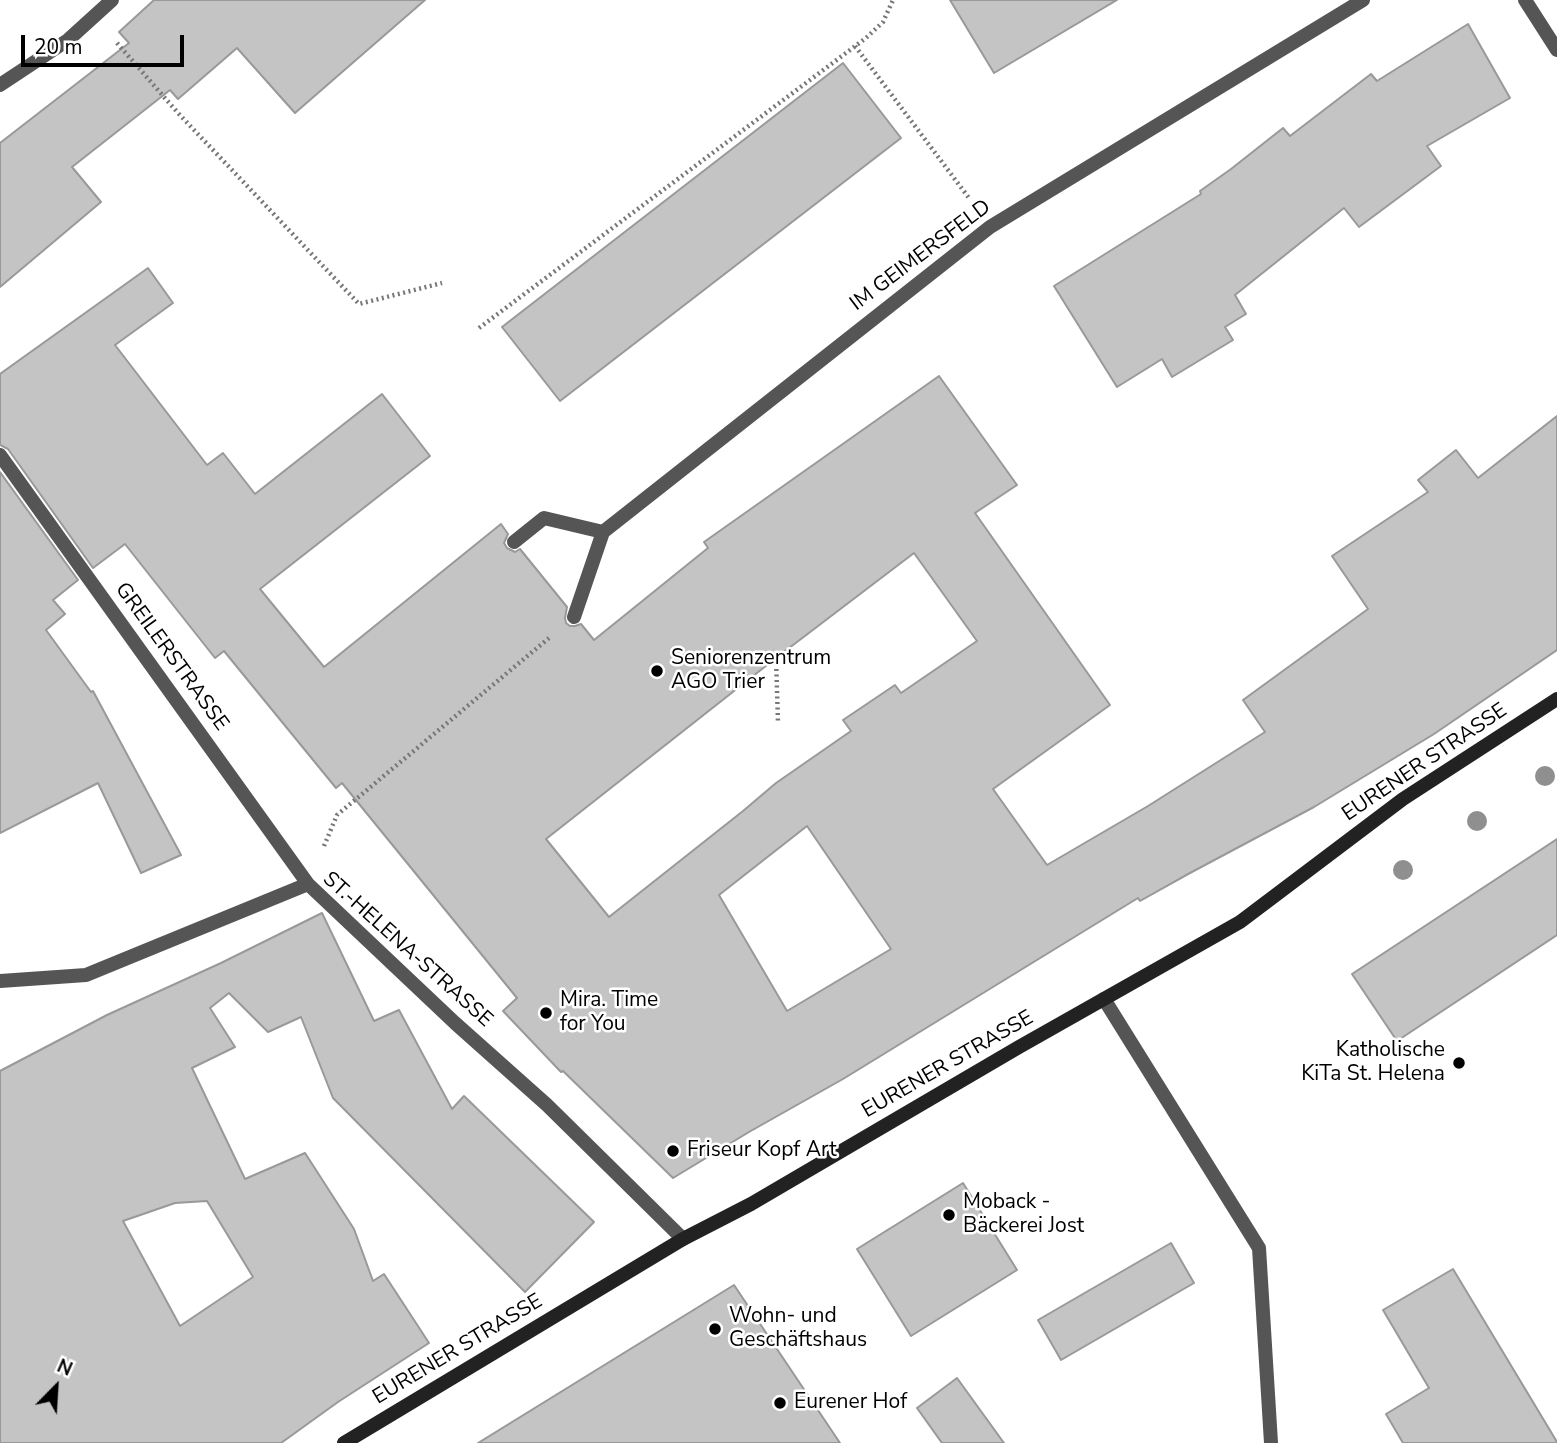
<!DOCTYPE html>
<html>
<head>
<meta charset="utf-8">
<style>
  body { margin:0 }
  #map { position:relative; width:1557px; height:1443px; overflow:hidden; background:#fff; font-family:"Nunito Sans",sans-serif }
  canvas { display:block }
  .north { position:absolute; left:21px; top:1352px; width:70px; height:70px; -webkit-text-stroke:5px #fff; paint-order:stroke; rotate:24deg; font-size:19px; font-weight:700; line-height:28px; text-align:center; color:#000 }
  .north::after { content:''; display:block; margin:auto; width:24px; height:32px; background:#000; clip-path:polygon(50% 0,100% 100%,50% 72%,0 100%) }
  .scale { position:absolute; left:21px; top:35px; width:163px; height:32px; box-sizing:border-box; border:4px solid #000; border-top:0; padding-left:9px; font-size:21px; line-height:24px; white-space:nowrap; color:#000; -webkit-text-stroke:5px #fff; paint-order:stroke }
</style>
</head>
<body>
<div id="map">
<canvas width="1557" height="1443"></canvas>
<div class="north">N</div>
<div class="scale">20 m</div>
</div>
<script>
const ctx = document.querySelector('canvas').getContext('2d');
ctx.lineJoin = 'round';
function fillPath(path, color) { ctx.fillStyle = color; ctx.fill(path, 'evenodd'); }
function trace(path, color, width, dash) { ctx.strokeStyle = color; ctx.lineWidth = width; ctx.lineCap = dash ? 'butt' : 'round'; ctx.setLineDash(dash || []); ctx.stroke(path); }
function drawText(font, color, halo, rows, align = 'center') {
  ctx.font = font + ' "Nunito Sans",sans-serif'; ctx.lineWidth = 5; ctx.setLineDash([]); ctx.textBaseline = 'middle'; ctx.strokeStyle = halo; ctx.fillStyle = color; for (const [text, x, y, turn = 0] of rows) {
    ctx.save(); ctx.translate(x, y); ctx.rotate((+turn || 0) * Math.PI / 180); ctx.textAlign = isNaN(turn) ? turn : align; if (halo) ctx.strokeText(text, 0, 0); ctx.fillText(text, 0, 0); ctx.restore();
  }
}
const building = new Path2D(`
  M 154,0 L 425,0 L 295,113 L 237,48 L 178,99 L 170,90 L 72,167 L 101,202 L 0,287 L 0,143 L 129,43 L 119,32 Z
  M 950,0 L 1117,0 L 994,73 Z
  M 1468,24 L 1510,98 L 1427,146 L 1441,166 L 1359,227 L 1344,208 L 1235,295 L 1246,314 L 1225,327 L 1233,340 L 1172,377 L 1162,359 L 1117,387 L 1054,286 L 1201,194 L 1200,191 L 1231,169 L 1283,128 L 1290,136 L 1371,74 L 1377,81 Z
  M 843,63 L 901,138 L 560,401 L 502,327 Z
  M 148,268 L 173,303 L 115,345 L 207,465 L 223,453 L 255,494 L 382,394 L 430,456 L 260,589 L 324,667 L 501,524 L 508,534 L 504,543 L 507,548 L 515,552 L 520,549 L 567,607 L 565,618 L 566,623 L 570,626 L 575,626 L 581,624 L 594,640 L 708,548 L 704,542 L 939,376 L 1017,485 L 975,513 L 1110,705 L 993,789 L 1047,865 L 1148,806 L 1265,732 L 1243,700 L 1368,609 L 1332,556 L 1428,492 L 1418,480 L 1456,450 L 1478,478 L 1557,416 L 1557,650 L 1434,734 L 1314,807 L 1190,873 L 1140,901 L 1138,898 L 843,1079 L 749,1132 L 673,1178 L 563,1071 L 561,1072 L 503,1011 L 517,998 L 342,783 L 336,788 L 224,651 L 215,658 L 125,544 L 93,568 L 8,449 L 0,445 L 0,374 ZM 914,553 L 977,641 L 901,693 L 895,685 L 843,720 L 851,731 L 776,783 L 743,811 L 609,917 L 546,839 L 776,658 ZM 807,826 L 891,949 L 787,1011 L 719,895 Z
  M 0,472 L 78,580 L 53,600 L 65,614 L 46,630 L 91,692 L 93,691 L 181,855 L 141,873 L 98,783 L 0,833 Z
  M 1557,839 L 1557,935 L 1397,1041 L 1352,974 Z
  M 322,913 L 374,1021 L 399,1010 L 452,1109 L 464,1096 L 594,1222 L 525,1292 L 333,1098 L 301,1017 L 268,1032 L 229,993 L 210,1008 L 235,1047 L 192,1068 L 245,1179 L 305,1153 L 354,1229 L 373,1281 L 384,1274 L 429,1343 L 338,1402 L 281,1443 L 0,1443 L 0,1071 L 107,1015 L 221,963 ZM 207,1201 L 253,1277 L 180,1326 L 123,1221 L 175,1203 Z
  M 963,1183 L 1017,1270 L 911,1336 L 857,1249 Z
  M 1171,1243 L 1194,1283 L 1061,1360 L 1038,1320 Z
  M 1453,1269 L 1557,1442 L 1557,1443 L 1403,1443 L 1386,1414 L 1429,1388 L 1383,1310 Z
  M 734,1285 L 840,1443 L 478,1443 Z
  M 957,1378 L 1004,1443 L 942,1443 L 917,1408 Z`);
fillPath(building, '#c4c4c4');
trace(building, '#999', 2);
trace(new Path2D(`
  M 117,43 L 178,113 L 359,304 L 442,283
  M 855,46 L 969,198
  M 479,328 L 866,38 L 883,22 L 893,0
  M 776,658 L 778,722
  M 324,846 L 337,815 L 549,638`), '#777', 4.5, [2, 3.5]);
trace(new Path2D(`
  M 514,542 L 544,518 L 603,532`), '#555', 14);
trace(new Path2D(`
  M 1525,0 L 1557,50
  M 0,85 L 68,40 L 112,0
  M 0,455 L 308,884 L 455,1023 L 547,1105 L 683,1239
  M 574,617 L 603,532 L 990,227 L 1363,0
  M 0,981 L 86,975 L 308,884
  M 1104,999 L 1259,1248 L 1271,1443`), '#555', 14);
trace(new Path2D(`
  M 344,1443 L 683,1239 L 751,1204 L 1019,1047 L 1240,922 L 1403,799 L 1557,699`), '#222', 14);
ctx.fillStyle = '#8f8f8f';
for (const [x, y] of [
  [1545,776],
  [1477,821],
  [1403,870]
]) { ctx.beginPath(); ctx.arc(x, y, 10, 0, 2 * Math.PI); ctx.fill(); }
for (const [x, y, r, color] of [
  [657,671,7,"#000"],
  [546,1013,7,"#000"],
  [1459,1063,7,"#000"],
  [673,1151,7,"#000"],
  [949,1215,7,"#000"],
  [715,1329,7,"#000"],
  [780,1403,7,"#000"]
]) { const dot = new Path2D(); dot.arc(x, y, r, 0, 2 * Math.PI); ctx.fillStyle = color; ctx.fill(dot); trace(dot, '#fff', 2.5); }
drawText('21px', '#000', '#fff', [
  ["IM GEIMERSFELD",921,256,-37],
  ["GREILERSTRASSE",171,657,54],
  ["EURENER STRASSE",1425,763,-34],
  ["ST.-HELENA-STRASSE",407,950,42],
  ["EURENER STRASSE",948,1065,-30],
  ["EURENER STRASSE",458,1350,-31]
]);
drawText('21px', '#000', '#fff', [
  ["Seniorenzentrum",671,659],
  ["AGO Trier",671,683],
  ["Mira. Time",560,1001],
  ["for You",560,1025],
  ["Katholische",1445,1051,"right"],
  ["KiTa St. Helena",1445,1075,"right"],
  ["Friseur Kopf Art",687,1151],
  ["Moback -",963,1203],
  ["Bäckerei Jost",963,1227],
  ["Wohn- und",729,1317],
  ["Geschäftshaus",729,1341],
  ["Eurener Hof",794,1403]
], 'left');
</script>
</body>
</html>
